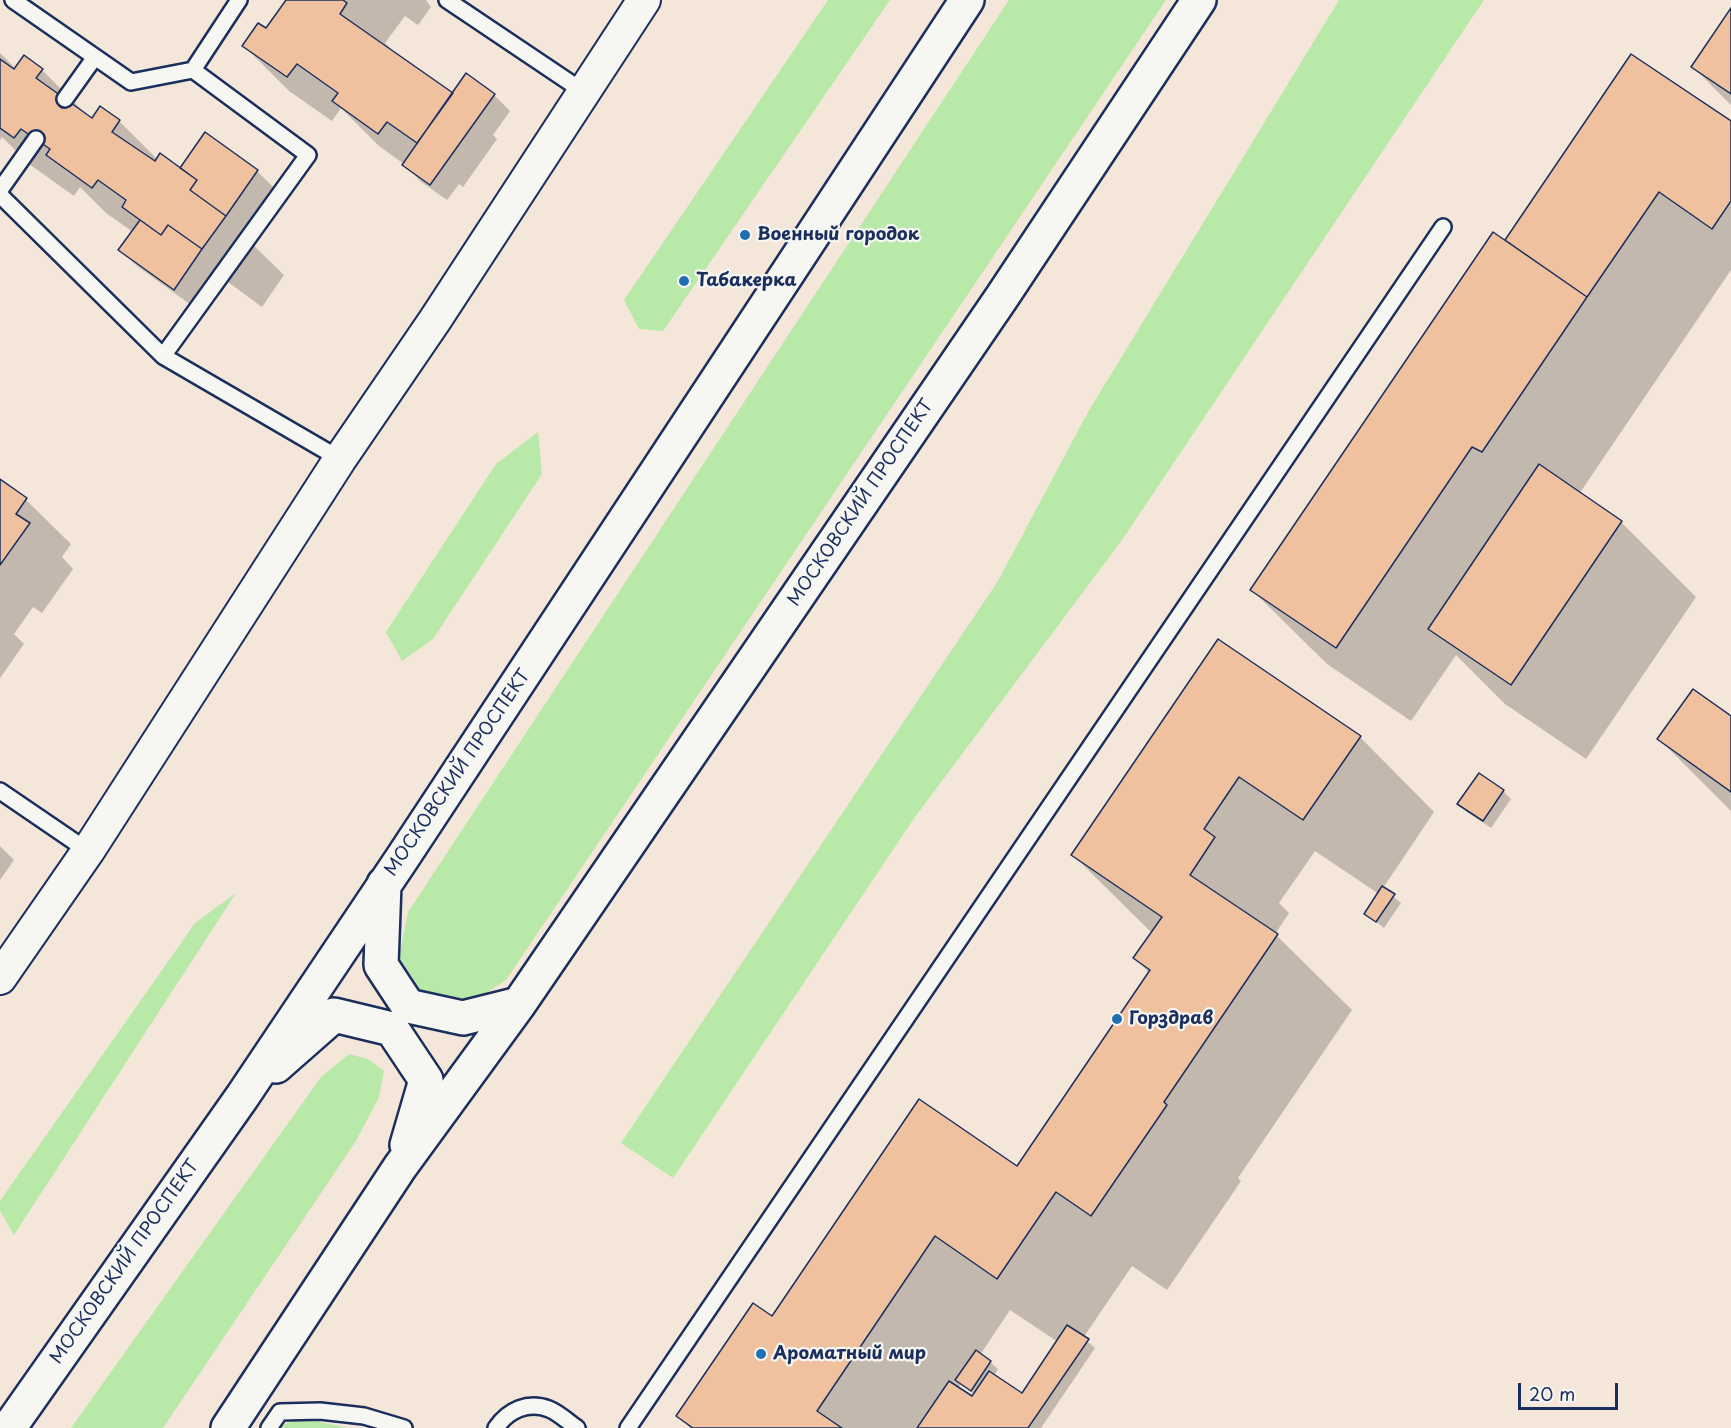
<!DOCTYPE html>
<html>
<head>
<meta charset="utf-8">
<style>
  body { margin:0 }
  #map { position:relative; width:1731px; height:1428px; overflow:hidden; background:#f4e6d9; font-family:"Playpen Sans",sans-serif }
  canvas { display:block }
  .scale { position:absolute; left:1518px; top:1383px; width:100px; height:27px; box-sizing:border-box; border:3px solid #1b2f5e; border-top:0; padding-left:8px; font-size:18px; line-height:21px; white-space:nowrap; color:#1b2f5e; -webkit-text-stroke:4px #f6f6f2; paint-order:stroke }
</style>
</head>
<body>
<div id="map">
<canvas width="1731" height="1428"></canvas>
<div class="scale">20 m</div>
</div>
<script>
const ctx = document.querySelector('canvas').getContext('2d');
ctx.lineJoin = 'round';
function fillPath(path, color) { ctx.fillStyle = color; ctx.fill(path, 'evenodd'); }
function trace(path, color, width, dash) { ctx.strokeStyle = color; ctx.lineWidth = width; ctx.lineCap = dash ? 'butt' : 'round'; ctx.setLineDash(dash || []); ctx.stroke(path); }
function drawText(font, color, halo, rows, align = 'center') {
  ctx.font = font + ' "Playpen Sans",sans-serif'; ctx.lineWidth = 4.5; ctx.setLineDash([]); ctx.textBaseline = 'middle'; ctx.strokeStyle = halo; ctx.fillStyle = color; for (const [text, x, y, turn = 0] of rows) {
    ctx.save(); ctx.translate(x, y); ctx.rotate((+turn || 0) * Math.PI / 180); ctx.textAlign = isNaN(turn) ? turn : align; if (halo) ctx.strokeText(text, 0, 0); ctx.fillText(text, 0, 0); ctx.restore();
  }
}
fillPath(new Path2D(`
  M 828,0 L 890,0 L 663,331 L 639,329 L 624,300 Z
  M 1009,0 L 1166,0 L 506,980 L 468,1005 L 424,995 L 399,957 L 408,912 Z
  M 1339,0 L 1484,0 L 1122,540 L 915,817 L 673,1178 L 621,1143 L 998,581 L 1088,412 Z
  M 538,432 L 542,474 L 433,639 L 402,661 L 386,632 L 496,464 Z
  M 236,893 L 14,1235 L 0,1211 L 0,1201 L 195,923 Z
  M 349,1054 L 368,1059 L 384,1071 L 379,1097 L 356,1141 L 163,1428 L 71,1428 L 321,1077 Z
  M 301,1418 L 348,1428 L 280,1428 L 285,1424 Z`), '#b9e9a9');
fillPath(new Path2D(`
  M 288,0 L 426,0 L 431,7 L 418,25 L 405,16 L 385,43 L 391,49 L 391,51 L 453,95 L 494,95 L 510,111 L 493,135 L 497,139 L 463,187 L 459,184 L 447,200 L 420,181 L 404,164 L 379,146 L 341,108 L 332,121 L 289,91 L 244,46 L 267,31 Z
  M 1731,11 L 1731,105 L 1693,67 Z
  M 0,53 L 16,69 L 42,70 L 92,120 L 101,108 L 119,121 L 158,160 L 186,174 L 206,134 L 257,171 L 274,188 L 244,229 L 255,240 L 252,244 L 284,275 L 262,307 L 228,282 L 221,293 L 206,283 L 191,305 L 137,266 L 120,250 L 133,232 L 106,213 L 80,187 L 74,196 L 29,164 L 2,137 L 0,140 Z
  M 1632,56 L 1731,123 L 1731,270 L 1579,494 L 1621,522 L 1696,597 L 1586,759 L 1505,704 L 1456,655 L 1411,721 L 1327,664 L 1252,590 L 1505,242 Z
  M 0,481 L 26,500 L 71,544 L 62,557 L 73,569 L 42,613 L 33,607 L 14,634 L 24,644 L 0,678 Z
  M 1218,641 L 1360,737 L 1434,812 L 1383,888 L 1401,903 L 1384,928 L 1365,913 L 1379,894 L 1315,851 L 1279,903 L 1289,913 L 1275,934 L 1352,1010 L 1238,1178 L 1241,1181 L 1167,1290 L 1132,1266 L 1083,1338 L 1095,1348 L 1041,1428 L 690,1428 L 678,1416 L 773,1318 L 1017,1168 L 1149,973 L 1135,958 L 1152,933 L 1073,855 ZM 1010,1310 L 1058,1342 L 1022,1395 L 994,1376 L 998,1369 L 990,1362 L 980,1355 ZM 961,1384 L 975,1395 L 972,1398 L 958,1388 Z
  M 1731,717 L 1731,811 L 1659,739 Z
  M 1479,775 L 1503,791 L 1511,799 L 1491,828 L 1467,812 L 1459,804 Z
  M 0,846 L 14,860 L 0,880 Z`), '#0003');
const building = new Path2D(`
  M 286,0 L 343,0 L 347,3 L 340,14 L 453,93 L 417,143 L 387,122 L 378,134 L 332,101 L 338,93 L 297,64 L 287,77 L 242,46 L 258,23 L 266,28 Z
  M 1731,8 L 1731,94 L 1691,67 Z
  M 1631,54 L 1731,121 L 1731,201 L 1712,229 L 1659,192 L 1587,297 L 1505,240 Z
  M 24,55 L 43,69 L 36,78 L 92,118 L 100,106 L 120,120 L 112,132 L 155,161 L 160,153 L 197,180 L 190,190 L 226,216 L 202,249 L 168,225 L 161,235 L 122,207 L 126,200 L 98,180 L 92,188 L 46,155 L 50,149 L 21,129 L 14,138 L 0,128 L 0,59 L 14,69 Z
  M 466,73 L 495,94 L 430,185 L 402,165 Z
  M 205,132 L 258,170 L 226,216 L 190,190 L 197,180 L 180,168 Z
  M 140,220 L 161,235 L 168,225 L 202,249 L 174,290 L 118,250 Z
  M 1493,232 L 1587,297 L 1482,452 L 1472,447 L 1336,648 L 1250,590 Z
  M 1539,464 L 1622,521 L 1511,685 L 1428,629 Z
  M 0,479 L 27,498 L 16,514 L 30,523 L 0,565 Z
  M 1218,639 L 1361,736 L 1303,820 L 1239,777 L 1204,829 L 1215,837 L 1190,875 L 1278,934 L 1164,1102 L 1167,1105 L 1091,1216 L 1056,1192 L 997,1279 L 935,1236 L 817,1411 L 842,1428 L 693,1428 L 676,1416 L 753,1303 L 772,1316 L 919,1099 L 1017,1166 L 1150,970 L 1133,958 L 1162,917 L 1071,855 Z
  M 1693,689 L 1731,716 L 1731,792 L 1657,739 Z
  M 1479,773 L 1504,790 L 1483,821 L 1457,804 Z
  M 1382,886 L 1395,894 L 1376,922 L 1364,914 Z
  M 1067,1325 L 1089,1339 L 1028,1428 L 917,1428 L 949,1381 L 972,1396 L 989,1371 L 1022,1393 Z
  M 976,1350 L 991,1361 L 971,1391 L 955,1380 Z`);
fillPath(building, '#efc19f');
trace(building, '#1b2f5e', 1.5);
const lane = new Path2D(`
  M 13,0 L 131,82 L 193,70 L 239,0
  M 447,0 L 584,92
  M 65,99 L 95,57
  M 0,190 L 36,139
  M 0,195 L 163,356 L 340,459
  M 163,356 L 308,155 L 193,70
  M 0,791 L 88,851
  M 269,1428 L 280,1412 L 320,1411 L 364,1416 L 404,1428
  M 496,1428 C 508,1410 528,1401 549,1409 C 559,1413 568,1422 577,1428
  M 628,1428 L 1443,227`);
const street = new Path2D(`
  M 0,978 L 88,851 L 340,459 L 435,320 L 644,0`);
const primary = new Path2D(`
  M 384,884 L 381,965 L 408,1006 L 463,1018 L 519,1004
  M 276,1066 L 334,1015 L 392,1029 L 426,1080 L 407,1145
  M 9,1428 L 242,1097 L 403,857 L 793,265 L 967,0
  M 228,1428 L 400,1167 L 519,1004 L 1002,297 L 1199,0`);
trace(lane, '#1b2f5e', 20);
trace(street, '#1b2f5e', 36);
trace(primary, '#1b2f5e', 38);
trace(lane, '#f6f6f2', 15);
trace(street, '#f6f6f2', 32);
trace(primary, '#f6f6f2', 33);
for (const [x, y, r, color] of [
  [745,235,6,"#1f6fb2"],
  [684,281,6,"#1f6fb2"],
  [1117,1019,6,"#1f6fb2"],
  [761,1354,6,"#1f6fb2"]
]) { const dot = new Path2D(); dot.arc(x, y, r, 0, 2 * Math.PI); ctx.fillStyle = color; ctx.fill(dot); trace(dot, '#f6f6f2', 2); }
drawText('bold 18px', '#1b2f5e', '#f6f6f2', [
  ["Военный городок",757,235],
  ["Табакерка",696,281],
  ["Горздрав",1129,1019],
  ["Ароматный мир",773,1354]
], 'left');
drawText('18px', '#1b2f5e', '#f6f6f2', [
  ["МОСКОВСКИЙ ПРОСПЕКТ",861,503,-56],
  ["МОСКОВСКИЙ ПРОСПЕКТ",458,773,-56],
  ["МОСКОВСКИЙ ПРОСПЕКТ",125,1262,-55]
]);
</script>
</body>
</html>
